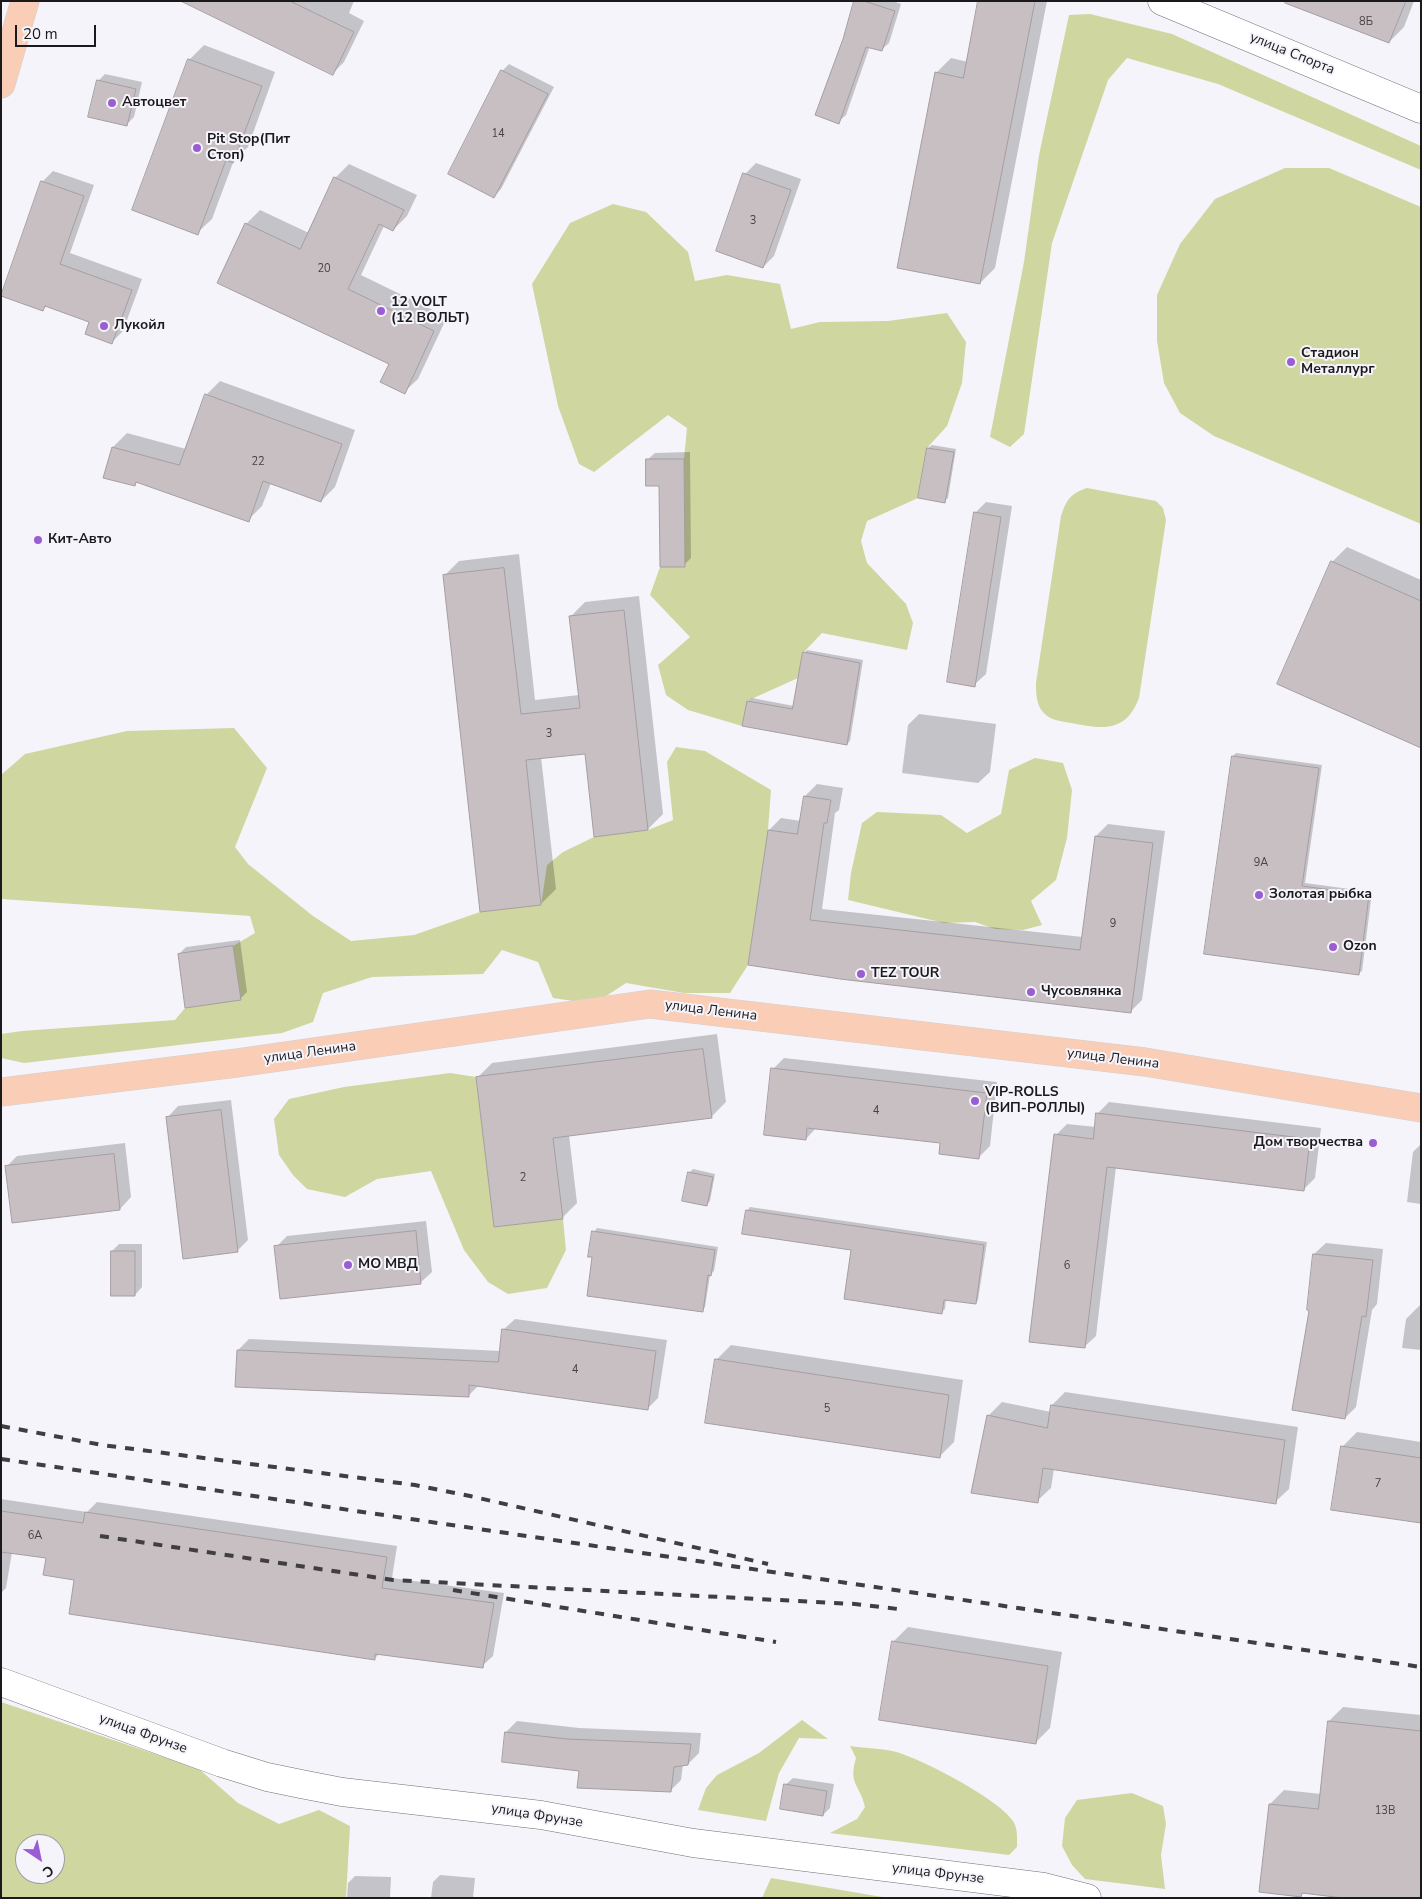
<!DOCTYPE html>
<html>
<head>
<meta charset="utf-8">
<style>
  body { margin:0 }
  #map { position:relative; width:1422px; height:1899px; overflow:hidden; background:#f6f4fb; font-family:"Nunito Sans",sans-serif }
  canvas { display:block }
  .frame { position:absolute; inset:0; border:2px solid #1a191b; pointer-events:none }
  .north { position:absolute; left:15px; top:1834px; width:50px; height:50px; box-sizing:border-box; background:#f6f4fb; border:1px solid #9e9ca1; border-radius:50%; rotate:146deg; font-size:14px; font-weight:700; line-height:20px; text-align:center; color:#1a191b }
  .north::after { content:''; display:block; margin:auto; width:18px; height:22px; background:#995dd4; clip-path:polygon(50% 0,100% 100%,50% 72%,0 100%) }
  .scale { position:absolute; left:15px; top:25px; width:81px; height:22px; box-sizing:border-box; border:2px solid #1a191b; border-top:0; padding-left:6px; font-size:15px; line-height:18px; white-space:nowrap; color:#1a191b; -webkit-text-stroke:4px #f6f4fb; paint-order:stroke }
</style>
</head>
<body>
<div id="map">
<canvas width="1422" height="1899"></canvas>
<div class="frame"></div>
<div class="north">С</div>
<div class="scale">20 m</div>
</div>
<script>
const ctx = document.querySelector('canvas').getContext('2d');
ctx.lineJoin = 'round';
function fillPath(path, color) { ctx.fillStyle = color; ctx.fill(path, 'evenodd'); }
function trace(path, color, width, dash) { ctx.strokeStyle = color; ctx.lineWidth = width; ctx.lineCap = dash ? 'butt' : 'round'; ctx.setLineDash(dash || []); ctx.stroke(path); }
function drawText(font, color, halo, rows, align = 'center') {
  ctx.font = font + ' "Nunito Sans",sans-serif'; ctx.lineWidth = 4; ctx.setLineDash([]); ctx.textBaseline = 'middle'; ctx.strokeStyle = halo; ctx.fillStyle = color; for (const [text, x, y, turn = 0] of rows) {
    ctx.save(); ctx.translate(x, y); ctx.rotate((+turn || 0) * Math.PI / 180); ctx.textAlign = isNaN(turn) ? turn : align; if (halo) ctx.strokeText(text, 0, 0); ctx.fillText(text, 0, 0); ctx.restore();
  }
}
fillPath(new Path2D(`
  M 1090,14 L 1172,34 L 1421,146 L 1421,170 L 1218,84 L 1127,58 L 1108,80 L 1052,243 L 1024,434 L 1010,447 L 990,437 L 1024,262 L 1039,155 L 1069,15 Z
  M 1285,168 L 1329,168 L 1421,207 L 1421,524 L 1214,436 L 1180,413 L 1164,383 L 1157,341 L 1157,295 L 1180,244 L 1215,199 Z
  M 613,204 L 646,212 L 688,252 L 695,281 L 727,275 L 780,284 L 791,329 L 820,322 L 888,321 L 947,313 L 966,342 L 962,383 L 947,426 L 927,448 L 918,498 L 867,521 L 861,541 L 867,563 L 906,604 L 913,623 L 907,650 L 822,633 L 803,653 L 798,678 L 747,701 L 742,726 L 688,710 L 666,695 L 658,665 L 690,637 L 650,595 L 660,567 L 684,567 L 684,459 L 687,428 L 668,415 L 594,472 L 579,464 L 558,406 L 532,284 L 570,223 Z
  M 1087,488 L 1156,501 L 1163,508 L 1166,520 L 1139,698 C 1126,733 1102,729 1071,723 C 1064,722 1051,720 1046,715 C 1036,707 1036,694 1036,683 L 1061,516 C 1067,499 1070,494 1087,488 Z
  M 234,728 L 267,768 L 235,847 L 248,864 L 313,916 L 351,941 L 414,935 L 480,912 L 541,905 L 547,865 L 563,852 L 594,837 L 648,830 L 673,820 L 667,762 L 676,747 L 705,751 L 771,790 L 768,830 L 748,965 L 730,993 L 684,993 L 626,983 L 594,1004 L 553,998 L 538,962 L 502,950 L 483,974 L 372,977 L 323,993 L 313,1022 L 282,1033 L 24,1063 L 1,1058 L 1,1034 L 22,1031 L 175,1020 L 185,1008 L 240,1000 L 233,946 L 255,933 L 250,916 L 1,899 L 1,775 L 25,754 L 127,731 Z
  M 1035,758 L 1063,763 L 1072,790 L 1067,838 L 1056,880 L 1031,901 L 1042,925 L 1023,930 L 995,929 L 975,922 L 944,923 L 848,900 L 851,873 L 862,823 L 877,812 L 941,815 L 967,833 L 1001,814 L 1009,770 Z
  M 450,1073 L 476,1077 L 494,1227 L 563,1219 L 566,1250 L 547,1288 L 508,1294 L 488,1282 L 464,1250 L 431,1171 L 377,1179 L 345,1197 L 307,1189 L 293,1175 L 279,1155 L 274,1119 L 289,1099 L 344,1087 Z
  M 1,1702 L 199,1769 L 238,1803 L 279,1824 L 319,1810 L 350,1826 L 346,1898 L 1,1898 ZM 25,1844 L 55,1844 L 55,1874 L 25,1874 Z
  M 802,1720 L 828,1739 L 799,1738 L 779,1773 L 766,1821 L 698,1810 L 706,1788 L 717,1775 L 759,1753 Z
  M 850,1746 C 863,1748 878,1748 892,1751 C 917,1756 999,1799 1013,1821 C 1018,1829 1017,1838 1017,1847 L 1009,1855 L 830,1833 L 857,1819 L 865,1807 C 860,1784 848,1785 856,1758 Z
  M 1132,1793 L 1163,1806 L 1166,1824 L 1161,1855 L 1165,1889 L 1085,1879 L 1072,1865 L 1062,1846 L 1065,1818 L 1077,1800 Z
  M 771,1878 L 888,1898 L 762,1898 Z`), '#d0d69f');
fillPath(new Path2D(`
  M 216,1 L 354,1 L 349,13 L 364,21 L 344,62 L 333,73 Z
  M 856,1 L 893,1 L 901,4 L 889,43 L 881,50 L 870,46 L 846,115 L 838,122 L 844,39 Z
  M 979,1 L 1047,1 L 995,268 L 980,283 L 936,73 L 951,58 L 968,62 Z
  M 1285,1 L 1414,1 L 1404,27 L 1389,42 Z
  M 204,45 L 275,72 L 248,147 L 234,160 L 212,219 L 197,233 L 189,60 Z
  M 509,64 L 554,87 L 501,189 L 494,197 L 502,71 Z
  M 105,74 L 142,82 L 134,117 L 127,124 L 98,81 Z
  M 756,163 L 801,179 L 774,256 L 763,267 L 745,174 Z
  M 349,164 L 417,195 L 407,216 L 393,230 L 384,226 L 361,275 L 447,317 L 418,379 L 404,392 L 390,364 L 219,282 L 246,224 L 260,210 L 309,233 L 335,178 Z
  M 53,171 L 94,185 L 70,253 L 142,279 L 123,331 L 112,342 L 91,321 L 47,305 L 43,310 L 42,182 Z
  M 220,381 L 355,430 L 335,487 L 321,501 L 271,483 L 262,506 L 248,520 L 138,481 L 135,485 L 113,447 L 127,433 L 186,449 L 206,395 Z
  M 932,445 L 956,449 L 948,498 L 944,501 L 928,448 Z
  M 690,452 L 691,558 L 684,565 L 660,484 L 647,460 L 655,453 Z
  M 986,502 L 1012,506 L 986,674 L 974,685 L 975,513 Z
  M 1347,547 L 1421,580 L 1421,743 L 1332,562 Z
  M 519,554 L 535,700 L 579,695 L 571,616 L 585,602 L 639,596 L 663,814 L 648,829 L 586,752 L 541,757 L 556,889 L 541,904 L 444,576 L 459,561 Z
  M 807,650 L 863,660 L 850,741 L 847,744 L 748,701 L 752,698 L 794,706 L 804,653 Z
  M 919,714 L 996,724 L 990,772 L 978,783 L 902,773 L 908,725 Z
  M 1236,753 L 1322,765 L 1305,883 L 1372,892 L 1362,971 L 1358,974 L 1205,953 L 1233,756 Z
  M 817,784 L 843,788 L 839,810 L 835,813 L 822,909 L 1083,937 L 1096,836 L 1108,824 L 1165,831 L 1142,1000 L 1130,1012 L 749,964 L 769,830 L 781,818 L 801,821 L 805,796 Z
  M 240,940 L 247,992 L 240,999 L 179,954 L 186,947 Z
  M 717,1034 L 726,1102 L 711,1117 L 569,1135 L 577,1203 L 562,1218 L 477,1078 L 492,1063 Z
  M 784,1058 L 997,1082 L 990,1146 L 979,1157 L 942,1142 L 816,1128 L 806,1139 L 773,1069 Z
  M 231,1100 L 248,1240 L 237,1251 L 167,1118 L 178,1106 Z
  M 1109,1102 L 1321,1128 L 1315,1178 L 1304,1189 L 1116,1167 L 1096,1336 L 1084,1347 L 1056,1135 L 1067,1124 L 1096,1127 L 1097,1114 Z
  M 125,1143 L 131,1197 L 120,1209 L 13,1222 L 6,1167 L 17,1156 Z
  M 1421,1144 L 1421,1204 L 1407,1202 L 1413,1152 Z
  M 693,1169 L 715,1174 L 710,1201 L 707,1204 L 689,1173 Z
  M 750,1207 L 987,1242 L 978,1300 L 975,1303 L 946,1299 L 945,1309 L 941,1313 L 853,1249 L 747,1211 Z
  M 426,1221 L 432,1272 L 420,1283 L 276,1247 L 287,1236 Z
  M 597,1228 L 718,1247 L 714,1271 L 710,1275 L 705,1307 L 702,1311 L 594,1232 Z
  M 1326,1243 L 1383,1249 L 1377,1304 L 1372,1310 L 1356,1407 L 1345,1418 L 1311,1310 L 1314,1254 Z
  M 119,1244 L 142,1244 L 142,1287 L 135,1295 L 112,1251 Z
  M 1419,1306 L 1421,1306 L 1421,1350 L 1402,1348 L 1406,1319 Z
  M 515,1319 L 667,1340 L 658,1398 L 647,1409 L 479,1385 L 468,1396 L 238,1350 L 249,1339 L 501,1351 L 503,1330 Z
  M 731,1345 L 963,1380 L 954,1442 L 939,1457 L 716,1360 Z
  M 1065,1392 L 1298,1427 L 1289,1489 L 1275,1502 L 1054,1469 L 1051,1488 L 1037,1501 L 988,1416 L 1002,1402 L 1051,1412 L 1052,1405 Z
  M 1357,1432 L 1421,1442 L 1421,1522 L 1342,1447 Z
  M 1,1499 L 87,1512 L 97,1502 L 397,1546 L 392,1578 L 504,1593 L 493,1656 L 482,1666 L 380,1653 L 374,1659 L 76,1579 L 47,1557 L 12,1552 L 6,1588 L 1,1593 Z
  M 908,1627 L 1062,1652 L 1050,1728 L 1035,1743 L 893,1642 Z
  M 1343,1707 L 1421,1715 L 1421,1898 L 1304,1892 L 1301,1896 L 1270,1804 L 1284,1790 L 1321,1794 L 1329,1721 Z
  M 517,1721 L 579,1728 L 701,1733 L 699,1753 L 688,1764 L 683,1764 L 681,1780 L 670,1791 L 580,1769 L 506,1732 Z
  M 793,1778 L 834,1784 L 830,1808 L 823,1815 L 785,1785 Z
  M 440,1875 L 475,1878 L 473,1898 L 431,1898 L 433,1882 Z
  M 355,1876 L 391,1877 L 390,1898 L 347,1898 L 348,1883 Z`), '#0003');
const building = new Path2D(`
  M 181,1 L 290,1 L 354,32 L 333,75 Z
  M 854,1 L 864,1 L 895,11 L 882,51 L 866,47 L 839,124 L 815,115 L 843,39 Z
  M 978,1 L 1035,1 L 980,284 L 897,268 L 935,72 L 963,78 Z
  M 1286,1 L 1406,1 L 1389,43 L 1285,3 Z
  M 188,59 L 262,86 L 233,163 L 226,160 L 198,235 L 132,210 Z
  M 501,70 L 548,94 L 494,198 L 448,174 Z
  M 97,80 L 136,89 L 127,126 L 88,117 Z
  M 743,173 L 791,190 L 763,268 L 716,251 Z
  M 334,177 L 404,210 L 393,231 L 379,224 L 348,289 L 434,331 L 405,394 L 380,382 L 389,364 L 217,283 L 245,223 L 300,249 Z
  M 41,181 L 84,196 L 60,264 L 132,290 L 112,344 L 85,334 L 89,322 L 45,306 L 43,311 L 1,296 Z
  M 205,394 L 342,444 L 321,502 L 263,481 L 249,522 L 136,482 L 135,486 L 103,478 L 112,447 L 179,465 Z
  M 927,448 L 954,452 L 945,503 L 918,498 Z
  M 646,459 L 684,459 L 685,567 L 660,567 L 659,486 L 646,486 Z
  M 974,512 L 1001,517 L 975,687 L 947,682 Z
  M 1331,561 L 1421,601 L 1421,748 L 1277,684 Z
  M 504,568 L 521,714 L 580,708 L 569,616 L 624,610 L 648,830 L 594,837 L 585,754 L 526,760 L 541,905 L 480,912 L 443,575 Z
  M 803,652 L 860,663 L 847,745 L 742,726 L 747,701 L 792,709 Z
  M 1232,756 L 1319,768 L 1302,886 L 1369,895 L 1359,975 L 1204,954 Z
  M 804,796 L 831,800 L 827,823 L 824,823 L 810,920 L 1080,950 L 1095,836 L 1153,843 L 1131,1013 L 840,979 L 748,965 L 768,830 L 797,834 Z
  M 233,946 L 241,1000 L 185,1008 L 178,954 Z
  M 703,1049 L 712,1118 L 553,1138 L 563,1219 L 494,1227 L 476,1077 Z
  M 771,1068 L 987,1093 L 979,1159 L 939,1154 L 940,1143 L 807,1128 L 806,1140 L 764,1135 Z
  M 221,1110 L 238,1252 L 183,1259 L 166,1117 Z
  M 1096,1113 L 1310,1139 L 1304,1191 L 1107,1167 L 1085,1348 L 1029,1342 L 1054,1134 L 1093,1139 Z
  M 114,1154 L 120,1210 L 12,1223 L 5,1166 Z
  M 688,1172 L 713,1177 L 707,1206 L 682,1201 Z
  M 746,1210 L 984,1245 L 976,1304 L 944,1300 L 942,1314 L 844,1299 L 851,1250 L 742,1234 Z
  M 416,1231 L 421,1284 L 280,1299 L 274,1246 Z
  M 592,1231 L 715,1250 L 711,1276 L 708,1275 L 703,1312 L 587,1296 L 592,1257 L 588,1257 Z
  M 111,1251 L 135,1251 L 135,1296 L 111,1296 Z
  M 1313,1254 L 1373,1260 L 1366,1317 L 1362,1316 L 1345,1419 L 1292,1410 L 1309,1311 L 1307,1310 Z
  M 502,1329 L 656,1351 L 648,1410 L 469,1385 L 469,1397 L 235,1387 L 237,1350 L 498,1362 Z
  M 715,1359 L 949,1395 L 940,1458 L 705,1423 Z
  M 1051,1405 L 1285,1440 L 1276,1504 L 1043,1468 L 1038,1503 L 971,1493 L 987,1415 L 1047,1428 Z
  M 1341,1446 L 1421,1458 L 1421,1523 L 1331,1510 Z
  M 1,1511 L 83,1523 L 85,1512 L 387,1557 L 382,1588 L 494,1603 L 483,1668 L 375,1654 L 375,1660 L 69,1614 L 74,1580 L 43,1575 L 46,1558 L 1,1552 Z
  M 892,1641 L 1048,1666 L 1036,1744 L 879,1720 Z
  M 1328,1721 L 1421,1731 L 1421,1898 L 1343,1898 L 1302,1893 L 1301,1897 L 1259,1892 L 1269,1804 L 1318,1809 Z
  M 505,1732 L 567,1739 L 691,1744 L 688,1765 L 674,1767 L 671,1792 L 577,1788 L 579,1771 L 502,1762 Z
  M 784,1784 L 827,1791 L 823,1816 L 780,1809 Z`);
fillPath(building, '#c8bfc3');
trace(building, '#a59da1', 1);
const minor = new Path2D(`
  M 1162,1 L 1421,109
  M 1,1682 L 222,1763 L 267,1777 L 301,1784 L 342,1792 L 541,1815 L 693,1843 L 1044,1887 L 1087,1898`);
const major = new Path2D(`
  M 1,84 L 25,1
  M 1,1092 L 237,1063 L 650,1004 L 1145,1062 L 1421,1108`);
trace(minor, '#706e74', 29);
trace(major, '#d1d1d1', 29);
trace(minor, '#fff', 28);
trace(major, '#facdb6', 28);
trace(new Path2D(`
  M 1,1426 L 102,1445 L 415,1485 L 470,1496 L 768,1564
  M 1,1459 L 1421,1667
  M 100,1536 L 393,1580 L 855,1604 L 898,1609
  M 453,1590 L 776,1642`), '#3f3e41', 4, [9, 9]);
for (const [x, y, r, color] of [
  [112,103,5,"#995dd4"],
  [197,148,5,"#995dd4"],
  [381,311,5,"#995dd4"],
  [104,326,5,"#995dd4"],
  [1291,362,5,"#995dd4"],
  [38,540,5,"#995dd4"],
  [1259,895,5,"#995dd4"],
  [1333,947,5,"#995dd4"],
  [861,974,5,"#995dd4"],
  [1031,992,5,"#995dd4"],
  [975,1101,5,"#995dd4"],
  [1373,1143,5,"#995dd4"],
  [348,1265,5,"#995dd4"]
]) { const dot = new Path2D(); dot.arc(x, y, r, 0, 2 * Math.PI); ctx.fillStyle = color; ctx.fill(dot); trace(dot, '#f6f4fb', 2); }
drawText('11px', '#464245', null, [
  ["8Б",1366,22],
  ["14",498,134],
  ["3",753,221],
  ["20",324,269],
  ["22",258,462],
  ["3",549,734],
  ["9А",1261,863],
  ["9",1113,924],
  ["4",876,1111],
  ["2",523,1178],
  ["6",1067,1266],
  ["4",575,1370],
  ["5",827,1409],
  ["7",1378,1484],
  ["6А",35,1536],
  ["13В",1385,1811]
]);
drawText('14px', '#1a191b', '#f6f4fb', [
  ["улица Спорта",1292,54,22],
  ["улица Ленина",711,1011,7],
  ["улица Ленина",310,1053,-8],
  ["улица Ленина",1113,1059,7],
  ["улица Фрунзе",143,1734,20],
  ["улица Фрунзе",537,1816,9],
  ["улица Фрунзе",938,1874,7]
]);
drawText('bold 14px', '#1a191b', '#f6f4fb', [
  ["Автоцвет",122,103],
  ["Pit Stop(Пит",207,140],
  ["Стоп)",207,156],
  ["12 VOLT",391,303],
  ["(12 ВОЛЬТ)",391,319],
  ["Лукойл",114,326],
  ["Стадион",1301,354],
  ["Металлург",1301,370],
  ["Кит-Авто",48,540],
  ["Золотая рыбка",1269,895],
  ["Ozon",1343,947],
  ["TEZ TOUR",871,974],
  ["Чусовлянка",1041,992],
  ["VIP-ROLLS",985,1093],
  ["(ВИП-РОЛЛЫ)",985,1109],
  ["Дом творчества",1363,1143,"right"],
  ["МО МВД",358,1265]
], 'left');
</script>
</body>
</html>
